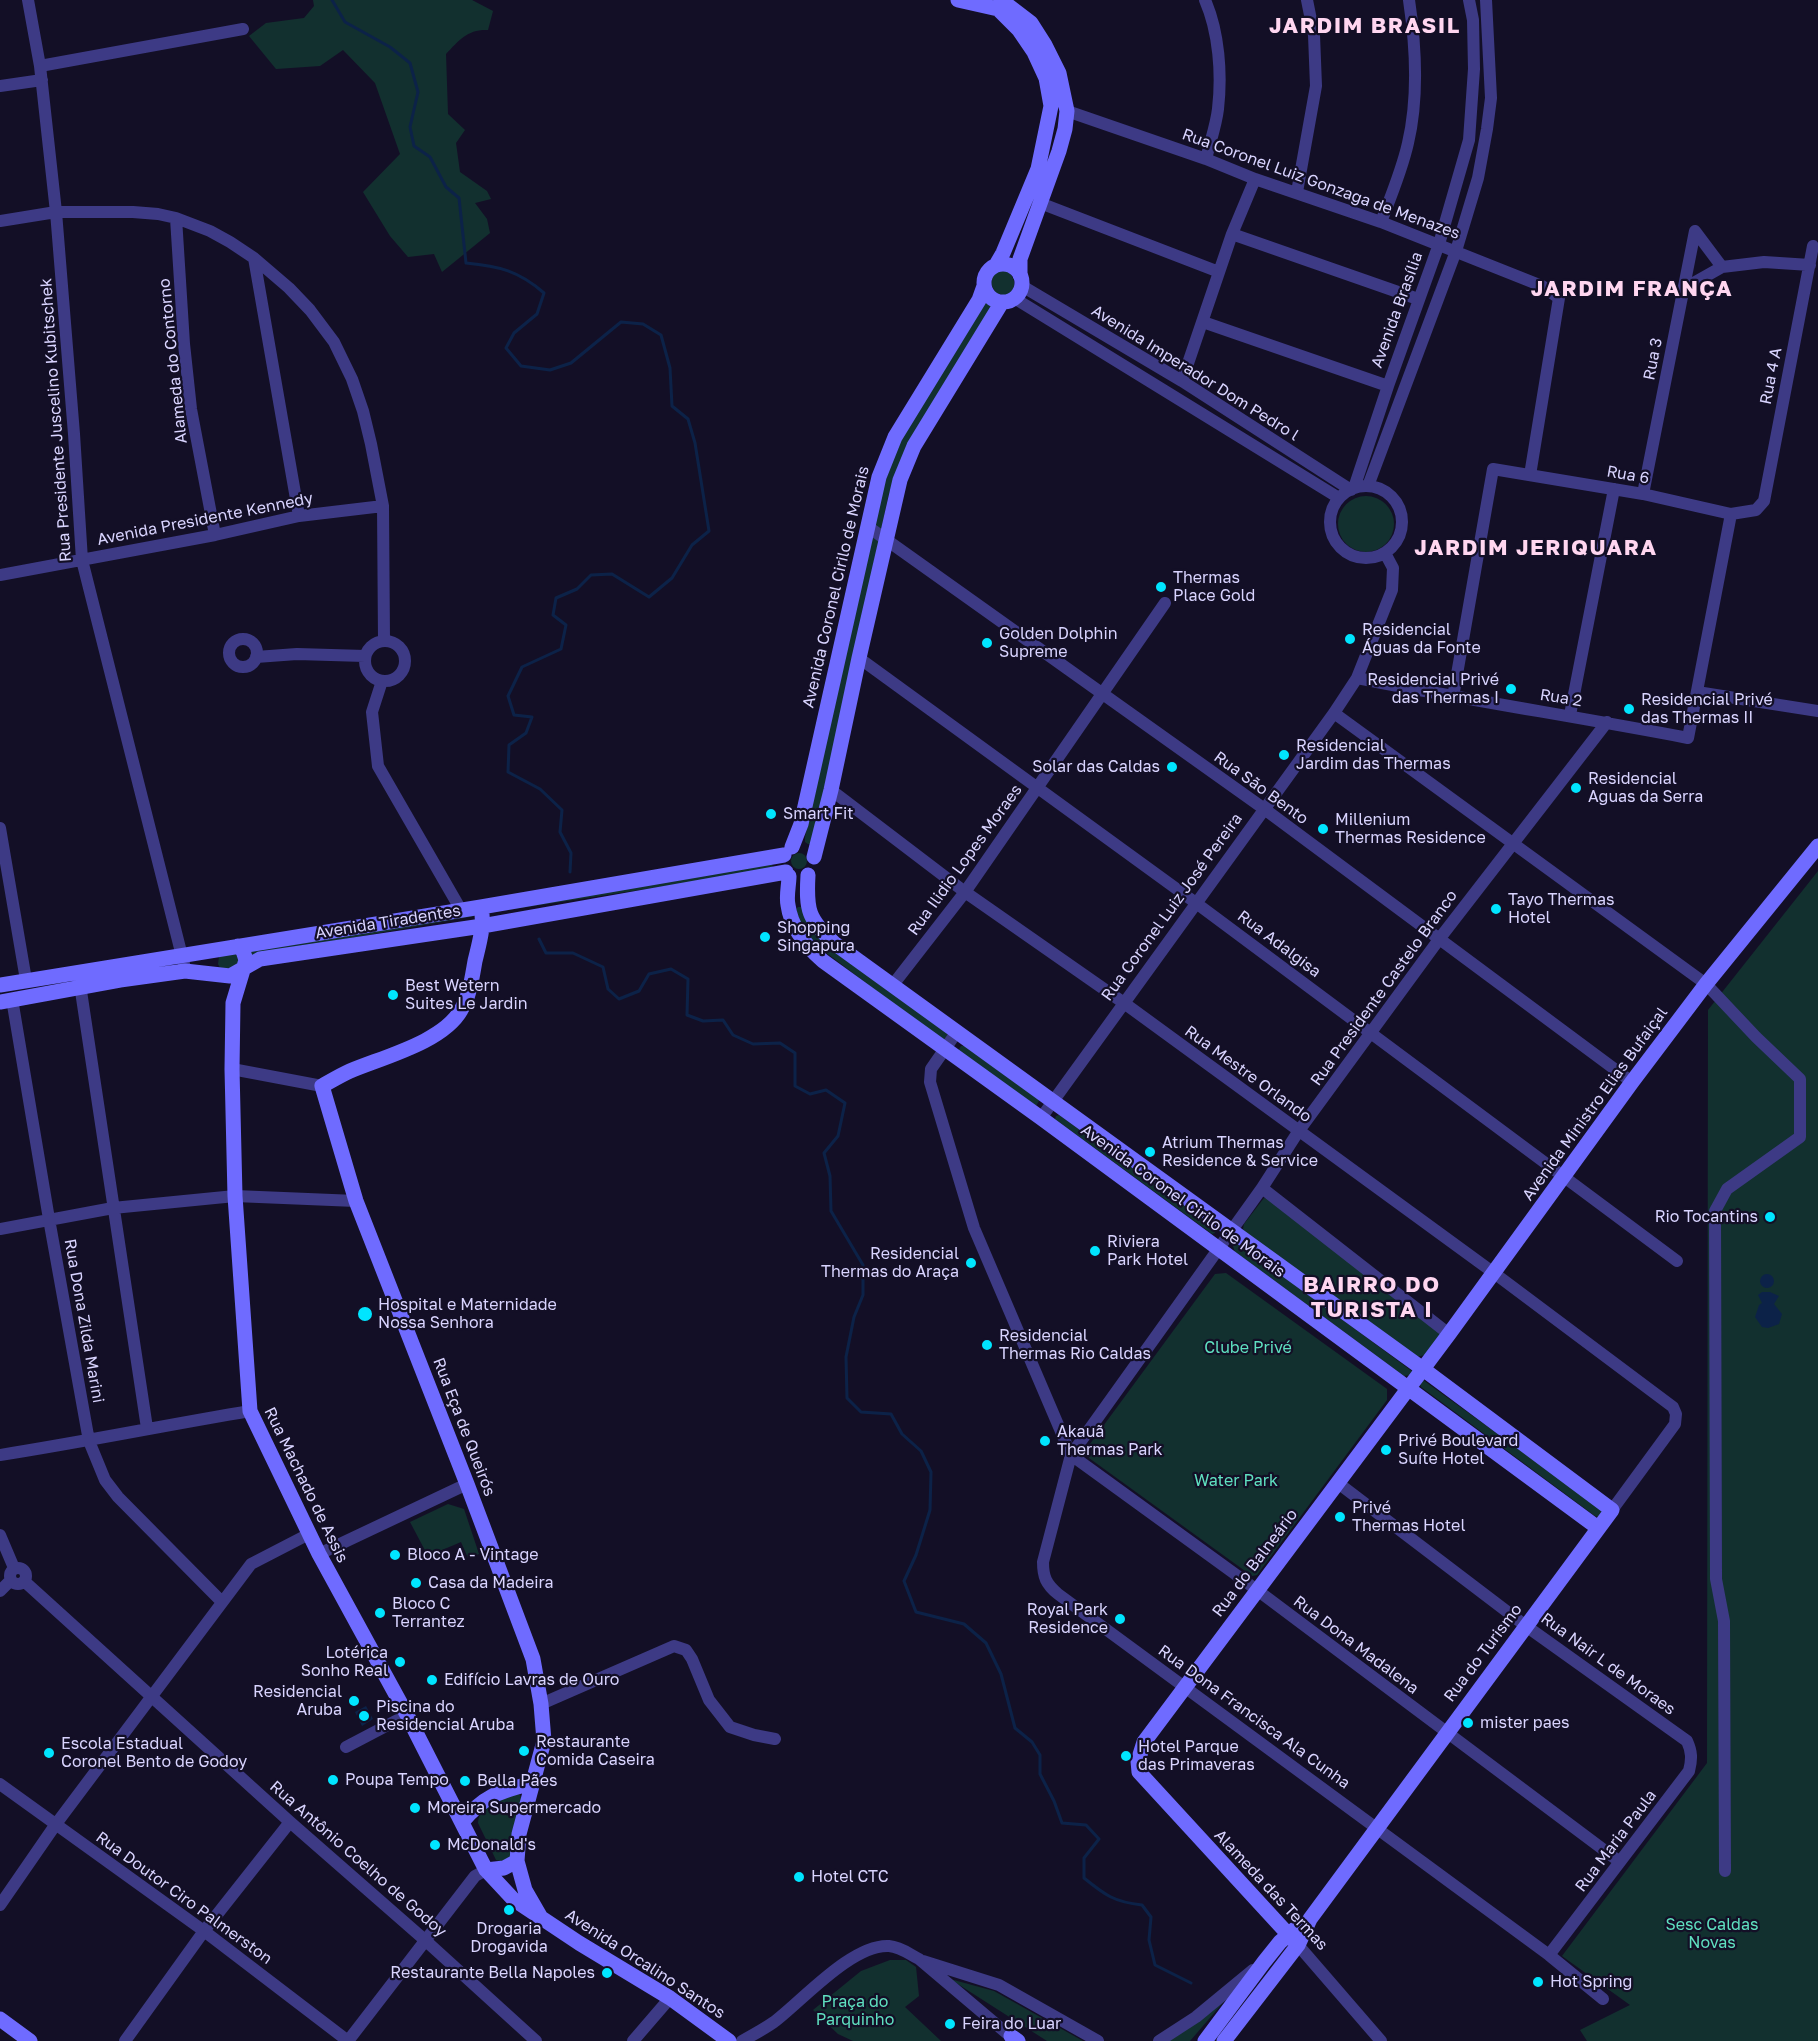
<!DOCTYPE html>
<html>
<head>
<meta charset="utf-8">
<style>
  body { margin:0 }
  canvas { display:block; background:#130f26 }
</style>
</head>
<body>
<canvas width="1818" height="2041"></canvas>
<script>
const ctx = document.querySelector('canvas').getContext('2d');
ctx.lineJoin = 'round';
function fillPath(path, color) { ctx.fillStyle = color; ctx.fill(path, 'evenodd'); }
function trace(path, color, width, dash) { ctx.strokeStyle = color; ctx.lineWidth = width; ctx.lineCap = dash ? 'butt' : 'round'; ctx.setLineDash(dash || []); ctx.stroke(path); }
function drawText(font, color, halo, rows, align = 'center') {
  ctx.font = font + ' "Golos Text",sans-serif'; ctx.lineWidth = 4.5; ctx.setLineDash([]); ctx.textBaseline = 'middle'; ctx.strokeStyle = halo; ctx.fillStyle = color; for (const [text, x, y, turn = 0] of rows) {
    ctx.save(); ctx.translate(x, y); ctx.rotate((+turn || 0) * Math.PI / 180); ctx.textAlign = isNaN(turn) ? turn : align; if (halo) ctx.strokeText(text, 0, 0); ctx.fillText(text, 0, 0); ctx.restore();
  }
}
fillPath(new Path2D(`
  M 313,0 L 472,0 L 493,11 L 488,30 C 468,29 459,40 446,54 L 448,114 L 465,130 L 456,143 L 460,172 L 487,191 L 491,199 L 475,203 L 487,219 L 490,233 L 442,272 L 434,254 L 408,257 L 390,236 L 363,192 L 400,154 L 375,83 L 343,50 L 320,66 L 276,69 L 249,36 L 266,23 L 304,18 L 314,6 Z
  M 1003,269 C 1015,274 1019,288 1007,296 L 996,293 L 991,284 L 993,273 L 998,270 Z
  M 986,302 L 991,304 L 991,308 L 889,493 L 813,840 L 811,844 L 808,844 L 805,842 L 805,837 L 880,495 L 899,443 Z
  M1338 524a28 28 0 1 1 56 0a28 28 0 1 1-56 0Z
  M791 861a8 8 0 1 1 16 0a8 8 0 1 1-16 0Z
  M 772,864 L 773,868 L 771,870 L 488,913 L 488,910 Z
  M 1818,871 L 1818,2041 L 1587,2041 L 1580,2030 L 1630,2005 L 1562,1956 L 1707,1763 L 1708,1010 Z
  M 798,907 L 801,907 L 946,1032 L 948,1036 L 944,1040 L 940,1039 L 816,945 L 803,929 L 796,909 Z
  M 474,909 L 475,916 L 249,956 L 246,949 Z
  M 234,952 L 239,958 L 237,968 L 221,970 L 218,964 L 219,957 Z
  M 961,1046 L 965,1046 L 1038,1099 L 1039,1101 L 1036,1106 L 958,1051 Z
  M 1059,1115 L 1216,1228 L 1215,1233 L 1212,1234 L 1055,1119 L 1056,1116 Z
  M 1264,1198 L 1268,1199 L 1441,1333 L 1425,1355 L 1416,1357 L 1245,1233 L 1243,1229 L 1244,1224 Z
  M 1236,1243 L 1240,1244 L 1409,1369 L 1412,1371 L 1411,1375 L 1404,1376 L 1235,1252 L 1233,1246 Z
  M 1226,1273 L 1387,1389 L 1387,1400 L 1257,1575 L 1252,1576 L 1089,1458 L 1087,1448 L 1215,1274 Z
  M 1423,1380 L 1600,1508 L 1602,1512 L 1599,1517 L 1595,1516 L 1421,1387 L 1420,1384 Z
  M 448,1504 L 464,1509 L 479,1554 L 468,1558 L 461,1542 L 428,1556 L 410,1522 Z
  M 515,1793 L 520,1795 L 522,1801 L 510,1858 L 501,1861 L 496,1860 L 478,1823 C 479,1805 501,1800 515,1793 Z
  M 890,1960 L 906,1960 L 916,1967 L 919,1996 L 905,2007 L 941,2041 L 853,2041 L 838,2034 L 813,2010 L 861,1971 Z
  M 950,1979 L 994,1991 L 1083,2041 L 1047,2041 Z
  M 1227,1998 L 1190,2041 L 1164,2041 Z`), '#12302f');
fillPath(new Path2D(`
  M1760 1281a7 7 0 1 1 14 0a7 7 0 1 1-14 0Z
  M 1762,1292 L 1770,1292 L 1779,1296 L 1774,1304 L 1782,1314 L 1779,1324 L 1768,1328 L 1762,1327 L 1755,1317 L 1759,1305 L 1762,1303 L 1758,1295 Z
  M 366,1706 L 373,1719 L 362,1726 L 355,1712 Z`), '#0c2248');
trace(new Path2D(`
  M 332,0 L 345,22 L 390,47 L 410,63 L 418,92 L 410,127 L 414,146 L 430,157 L 446,187 L 459,198 L 466,263 C 499,266 519,271 544,293 L 537,314 L 514,333 L 506,348 L 521,366 L 550,370 L 571,363 L 621,322 L 643,324 L 661,335 L 670,368 L 672,406 L 688,419 L 695,443 L 709,531 L 692,545 L 672,578 L 649,597 L 612,574 L 591,575 L 577,589 L 556,598 L 553,615 L 566,625 L 561,649 L 522,667 L 508,696 L 514,715 L 532,717 L 526,733 L 509,745 L 508,772 L 540,789 L 562,810 L 560,832 L 571,853 L 570,872
  M 539,939 L 546,953 L 573,953 L 603,967 L 608,989 L 619,999 L 639,991 L 649,974 L 671,969 L 688,979 L 687,1015 L 703,1021 L 723,1020 L 733,1035 L 753,1044 L 780,1043 L 795,1053 L 795,1086 L 810,1094 L 826,1090 L 845,1103 L 838,1136 L 824,1153 L 830,1176 L 831,1211 L 863,1265 L 863,1295 L 854,1317 L 846,1357 L 847,1398 L 861,1412 L 891,1414 L 902,1434 L 921,1451 L 931,1472 L 930,1510 L 916,1555 L 904,1581 L 916,1612 L 964,1624 L 986,1643 L 1001,1674 L 1015,1728 L 1032,1742 L 1040,1755 L 1040,1774 L 1054,1801 L 1062,1823 L 1086,1825 L 1099,1839 L 1084,1858 L 1084,1878 C 1105,1895 1114,1902 1142,1905 L 1151,1917 L 1149,1940 L 1155,1965 L 1191,1983`), '#0c2248', 3);
trace(new Path2D(`
  M 28,0 L 40,66 L 56,212 L 74,434 L 82,560 L 184,964
  M 1205,0 C 1219,32 1222,74 1218,109 C 1216,126 1210,142 1206,159
  M 40,66 L 243,29
  M 0,86 L 42,80
  M 1067,111 L 1206,159 L 1255,179 L 1381,222 L 1542,286 L 1559,298 L 1530,475
  M 1297,192 L 1316,86 L 1314,35 L 1307,0
  M 1040,203 L 1219,272
  M 176,218 L 184,344 L 191,409 L 215,535
  M 0,221 L 56,212 L 133,212 L 158,214 L 176,218 L 210,231 L 230,242 L 254,258 L 289,288 L 310,310 L 334,342 L 352,379 L 363,411 L 371,444 L 383,506 L 384,640
  M 1381,222 C 1391,196 1402,170 1408,143 C 1419,96 1416,47 1409,0
  M 1695,231 L 1722,267
  M 1232,234 L 1418,299
  M 254,258 L 299,516
  M 1022,286 L 1182,381 L 1351,490
  M 1683,289 L 1722,267 L 1764,262 L 1810,265
  M 1014,298 L 1339,498
  M 1203,322 L 1388,386
  M 1182,381 L 1232,234 L 1255,179
  M 1368,486 L 1456,251 L 1478,178 L 1487,129 L 1491,98 L 1486,0
  M1330 522a36 36 0 1 1 72 0a36 36 0 1 1-72 0Z
  M 1354,488 L 1388,386 L 1439,244 L 1469,140 L 1474,69 L 1473,20 L 1469,0
  M 1643,494 L 1695,231
  M 867,526 L 1263,808 L 1632,1082
  M 0,575 L 215,535 L 299,516 L 383,506
  M229 653a14 14 0 1 1 28 0a14 14 0 1 1-28 0Z
  M365 661a20 20 0 1 1 40 0a20 20 0 1 1-40 0Z
  M 256,657 L 297,654 L 365,656
  M 859,658 L 1196,903 L 1677,1261
  M 1357,678 C 1467,700 1578,717 1688,738 L 1731,514
  M 382,681 L 372,712 L 378,766 L 461,910
  M 1697,692 L 1818,711
  M 1453,697 L 1493,469 L 1643,494 L 1731,514 L 1756,510 L 1764,501 L 1813,246
  M 1334,713 L 1706,984 L 1756,1037 L 1800,1079 L 1800,1137 L 1727,1189 L 1715,1211 L 1716,1579 L 1724,1621 L 1725,1871
  M 1570,715 L 1614,489
  M 831,790 L 965,892 L 1124,1003 L 1494,1273 L 1673,1407 L 1676,1414 L 1675,1424 L 1612,1510
  M 0,828 L 26,980
  M 79,978 L 147,1428
  M 892,986 L 965,892 L 1165,603
  M 12,999 L 49,1219 L 89,1441 L 105,1480 L 118,1497 L 222,1602
  M 956,1033 L 931,1069 L 930,1082 L 974,1228 L 1071,1455
  M 232,1069 L 322,1086
  M 1041,1118 L 1334,713 L 1357,678 L 1392,590 L 1393,568 L 1385,553
  M 1262,1188 L 1449,1334
  M 0,1229 L 113,1208 L 235,1196 L 356,1201
  M 0,1455 C 83,1442 166,1425 250,1411
  M 1071,1455 L 1257,1590 L 1620,1862
  M 1338,1483 L 1526,1626 L 1687,1741 C 1692,1752 1692,1759 1689,1771 L 1549,1955
  M 0,1535 L 14,1568
  M 319,1554 L 467,1484
  M10 1576a8 8 0 1 1 16 0a8 8 0 1 1-16 0Z
  M 24,1581 L 290,1822 L 426,1941 L 536,2041
  M 0,1591 L 11,1580
  M 541,1704 L 674,1646 L 686,1650 L 692,1659 L 709,1700 L 730,1727 L 754,1735 L 775,1739
  M 346,1747 L 407,1715
  M 0,1784 L 204,1931 L 348,2041
  M 0,1905 L 56,1824 L 251,1564 L 309,1534
  M 1298,1945 L 1381,2041
  M 923,1961 L 999,1985 L 1098,2041
  M 1603,1999 L 1549,1955 L 1058,1594 C 1046,1584 1043,1577 1043,1562 L 1071,1455 L 1262,1188 L 1298,1132 L 1440,938 L 1607,722
  M 125,2041 L 204,1931 L 290,1822
  M 348,2041 L 475,1876 L 486,1870
  M 633,2041 L 670,1998
  M 742,2041 C 753,2035 764,2029 774,2022 C 803,2000 852,1944 889,1946 C 901,1947 909,1954 919,1959 L 1016,2041
  M 1159,2041 L 1196,2017 L 1253,1970`), '#3d3a85', 12);
trace(new Path2D(`
  M 958,0 L 998,9 L 1019,30 L 1034,52 L 1046,78 L 1051,106 L 1038,169 L 1003,253 L 996,265
  M 1001,0 L 1031,23 L 1045,45 L 1059,73 L 1067,111 L 1065,129 L 1059,151 L 1020,259 L 1020,275
  M984 283a19 19 0 1 1 38 0a19 19 0 1 1-38 0Z
  M 792,847 L 801,824 L 879,477 L 895,437 L 979,300 L 984,286
  M 814,857 L 831,790 L 859,658 L 900,480 L 914,446 L 1002,302
  M 808,875 C 806,910 808,919 834,943 L 1423,1369 L 1612,1510 L 1310,1919 L 1298,1945 L 1224,2041
  M 789,876 C 789,885 786,896 788,905 C 791,928 806,946 823,961 L 1041,1118 L 1598,1528
  M 481,907 C 485,925 479,944 475,961 C 472,978 470,995 461,1010 C 443,1042 383,1057 350,1071 C 341,1075 331,1081 322,1086 L 356,1201 L 467,1484 L 533,1659 L 541,1704 L 544,1741 L 519,1834 L 517,1861 L 525,1890 L 540,1916
  M 238,946 L 243,951 L 246,960 L 233,1003 L 232,1069 L 235,1196 L 250,1411 L 319,1554 L 407,1715 L 486,1870 L 513,1899 L 579,1943 L 670,1998 L 729,2041
  M 0,985 L 481,907 L 784,855
  M 0,1002 L 120,980 L 185,971 L 230,976 L 260,959 L 482,926 L 786,872
  M 462,1822 C 486,1794 499,1792 533,1783
  M 486,1870 L 504,1868 L 517,1861
  M 1298,1945 L 1139,1772 L 1138,1761 L 1144,1742 L 1449,1334 L 1632,1082 L 1706,984 L 1818,846
  M 0,2019 L 30,2041
  M 1011,2036 L 1018,2041
  M 1205,2041 L 1264,1962 L 1280,1942 L 1295,1929`), '#6f6bff', 15);
for (const [x, y, r, color] of [
  [1161,587,6,"#00e5ff"],
  [1350,639,6,"#00e5ff"],
  [987,643,6,"#00e5ff"],
  [1511,689,6,"#00e5ff"],
  [1629,709,6,"#00e5ff"],
  [1284,755,6,"#00e5ff"],
  [1172,767,6,"#00e5ff"],
  [1576,788,6,"#00e5ff"],
  [771,814,6,"#00e5ff"],
  [1323,829,6,"#00e5ff"],
  [1496,909,6,"#00e5ff"],
  [765,937,6,"#00e5ff"],
  [393,995,6,"#00e5ff"],
  [1150,1152,6,"#00e5ff"],
  [1770,1217,6,"#00e5ff"],
  [1095,1251,6,"#00e5ff"],
  [971,1263,6,"#00e5ff"],
  [365,1314,8,"#00e5ff"],
  [987,1345,6,"#00e5ff"],
  [1045,1441,6,"#00e5ff"],
  [1386,1450,6,"#00e5ff"],
  [1340,1517,6,"#00e5ff"],
  [395,1555,6,"#00e5ff"],
  [416,1583,6,"#00e5ff"],
  [380,1613,6,"#00e5ff"],
  [1120,1619,6,"#00e5ff"],
  [400,1662,6,"#00e5ff"],
  [432,1680,6,"#00e5ff"],
  [354,1701,6,"#00e5ff"],
  [364,1716,6,"#00e5ff"],
  [1468,1723,6,"#00e5ff"],
  [524,1751,6,"#00e5ff"],
  [49,1753,6,"#00e5ff"],
  [1126,1756,6,"#00e5ff"],
  [333,1780,6,"#00e5ff"],
  [465,1781,6,"#00e5ff"],
  [415,1808,6,"#00e5ff"],
  [435,1845,6,"#00e5ff"],
  [799,1877,6,"#00e5ff"],
  [509,1910,6,"#00e5ff"],
  [607,1973,6,"#00e5ff"],
  [1538,1982,6,"#00e5ff"],
  [950,2024,6,"#00e5ff"]
]) { const dot = new Path2D(); dot.arc(x, y, r, 0, 2 * Math.PI); ctx.fillStyle = color; ctx.fill(dot); trace(dot, '#130f26', 2); }
drawText('16px', '#d9d4ff', '#130f26', [
  ["Rua Coronel Luiz Gonzaga de Menazes",1321,184,20],
  ["Avenida Brasília",1397,310,-70],
  ["Rua 3",1653,359,-79],
  ["Alameda do Contorno",173,361,-96],
  ["Avenida Imperador Dom Pedro l",1195,373,32],
  ["Rua 4 A",1771,376,-79],
  ["Rua Presidente Juscelino Kubitschek",56,420,-94],
  ["Rua 6",1628,475,10],
  ["Avenida Presidente Kennedy",205,519,-11],
  ["Avenida Coronel Cirilo de Morais",836,587,-77],
  ["Rua 2",1561,698,9],
  ["Rua São Bento",1261,788,36],
  ["Rua Ilidio Lopes Moraes",965,860,-54],
  ["Rua Coronel Luiz José Pereira",1172,907,-54],
  ["Avenida Tiradentes",388,922,-9],
  ["Rua Adalgisa",1279,944,37],
  ["Rua Presidente Castelo Branco",1384,988,-54],
  ["Rua Mestre Orlando",1248,1074,36],
  ["Avenida Ministro Elias Bufaiçal",1595,1104,-54],
  ["Avenida Coronel Cirilo de Morais",1183,1201,36],
  ["Rua Dona Zilda Marini",84,1321,80],
  ["Rua Eça de Queirós",464,1427,69],
  ["Rua Machado de Assis",306,1485,64],
  ["Rua do Balneário",1255,1563,-53],
  ["Rua Dona Madalena",1356,1645,37],
  ["Rua do Turismo",1483,1653,-53],
  ["Rua Nair L de Moraes",1608,1664,36],
  ["Rua Dona Francisca Ala Cunha",1254,1717,36],
  ["Rua Maria Paula",1616,1841,-53],
  ["Rua Antônio Coelho de Godoy",358,1859,41],
  ["Alameda das Termas",1271,1890,47],
  ["Rua Doutor Ciro Palmerston",184,1898,36],
  ["Avenida Orcalino Santos",645,1964,33]
]);
drawText('16px', '#d9d4ff', '#130f26', [
  ["Thermas",1173,578],
  ["Place Gold",1173,596],
  ["Residencial",1362,630],
  ["Águas da Fonte",1362,648],
  ["Golden Dolphin",999,634],
  ["Supreme",999,652],
  ["Residencial Privé",1499,680,"right"],
  ["das Thermas I",1499,698,"right"],
  ["Residencial Privé",1641,700],
  ["das Thermas II",1641,718],
  ["Residencial",1296,746],
  ["Jardim das Thermas",1296,764],
  ["Solar das Caldas",1160,767,"right"],
  ["Residencial",1588,779],
  ["Aguas da Serra",1588,797],
  ["Smart Fit",783,814],
  ["Millenium",1335,820],
  ["Thermas Residence",1335,838],
  ["Tayo Thermas",1508,900],
  ["Hotel",1508,918],
  ["Shopping",777,928],
  ["Singapura",777,946],
  ["Best Wetern",405,986],
  ["Suites Le Jardin",405,1004],
  ["Atrium Thermas",1162,1143],
  ["Residence & Service",1162,1161],
  ["Rio Tocantins",1758,1217,"right"],
  ["Riviera",1107,1242],
  ["Park Hotel",1107,1260],
  ["Residencial",959,1254,"right"],
  ["Thermas do Araça",959,1272,"right"],
  ["Hospital e Maternidade",378,1305],
  ["Nossa Senhora",378,1323],
  ["Residencial",999,1336],
  ["Thermas Rio Caldas",999,1354],
  ["Akauã",1057,1432],
  ["Thermas Park",1057,1450],
  ["Privé Boulevard",1398,1441],
  ["Suíte Hotel",1398,1459],
  ["Privé",1352,1508],
  ["Thermas Hotel",1352,1526],
  ["Bloco A - Vintage",407,1555],
  ["Casa da Madeira",428,1583],
  ["Bloco C",392,1604],
  ["Terrantez",392,1622],
  ["Royal Park",1108,1610,"right"],
  ["Residence",1108,1628,"right"],
  ["Lotérica",388,1653,"right"],
  ["Sonho Real",388,1671,"right"],
  ["Edifício Lavras de Ouro",444,1680],
  ["Residencial",342,1692,"right"],
  ["Aruba",342,1710,"right"],
  ["Piscina do",376,1707],
  ["Residencial Aruba",376,1725],
  ["mister paes",1480,1723],
  ["Restaurante",536,1742],
  ["Comida Caseira",536,1760],
  ["Escola Estadual",61,1744],
  ["Coronel Bento de Godoy",61,1762],
  ["Hotel Parque",1138,1747],
  ["das Primaveras",1138,1765],
  ["Poupa Tempo",345,1780],
  ["Bella Pães",477,1781],
  ["Moreira Supermercado",427,1808],
  ["McDonald's",447,1845],
  ["Hotel CTC",811,1877],
  ["Drogaria",509,1929,"center"],
  ["Drogavida",509,1947,"center"],
  ["Restaurante Bella Napoles",595,1973,"right"],
  ["Hot Spring",1550,1982],
  ["Feira do Luar",962,2024]
], 'left');
drawText('16px', '#5fe0c0', '#130f26', [
  ["Clube Privé",1248,1348],
  ["Water Park",1236,1481],
  ["Sesc Caldas",1712,1925],
  ["Novas",1712,1943],
  ["Praça do",855,2002],
  ["Parquinho",855,2020]
]);
ctx.letterSpacing = '1.5px';
drawText('bold 22px', '#ffd6f0', '#130f26', [
  ["JARDIM BRASIL",1365,26],
  ["JARDIM FRANÇA",1632,289],
  ["JARDIM JERIQUARA",1536,548],
  ["BAIRRO DO",1372,1285],
  ["TURISTA I",1372,1310]
]);
ctx.letterSpacing = '0px';
</script>
</body>
</html>
